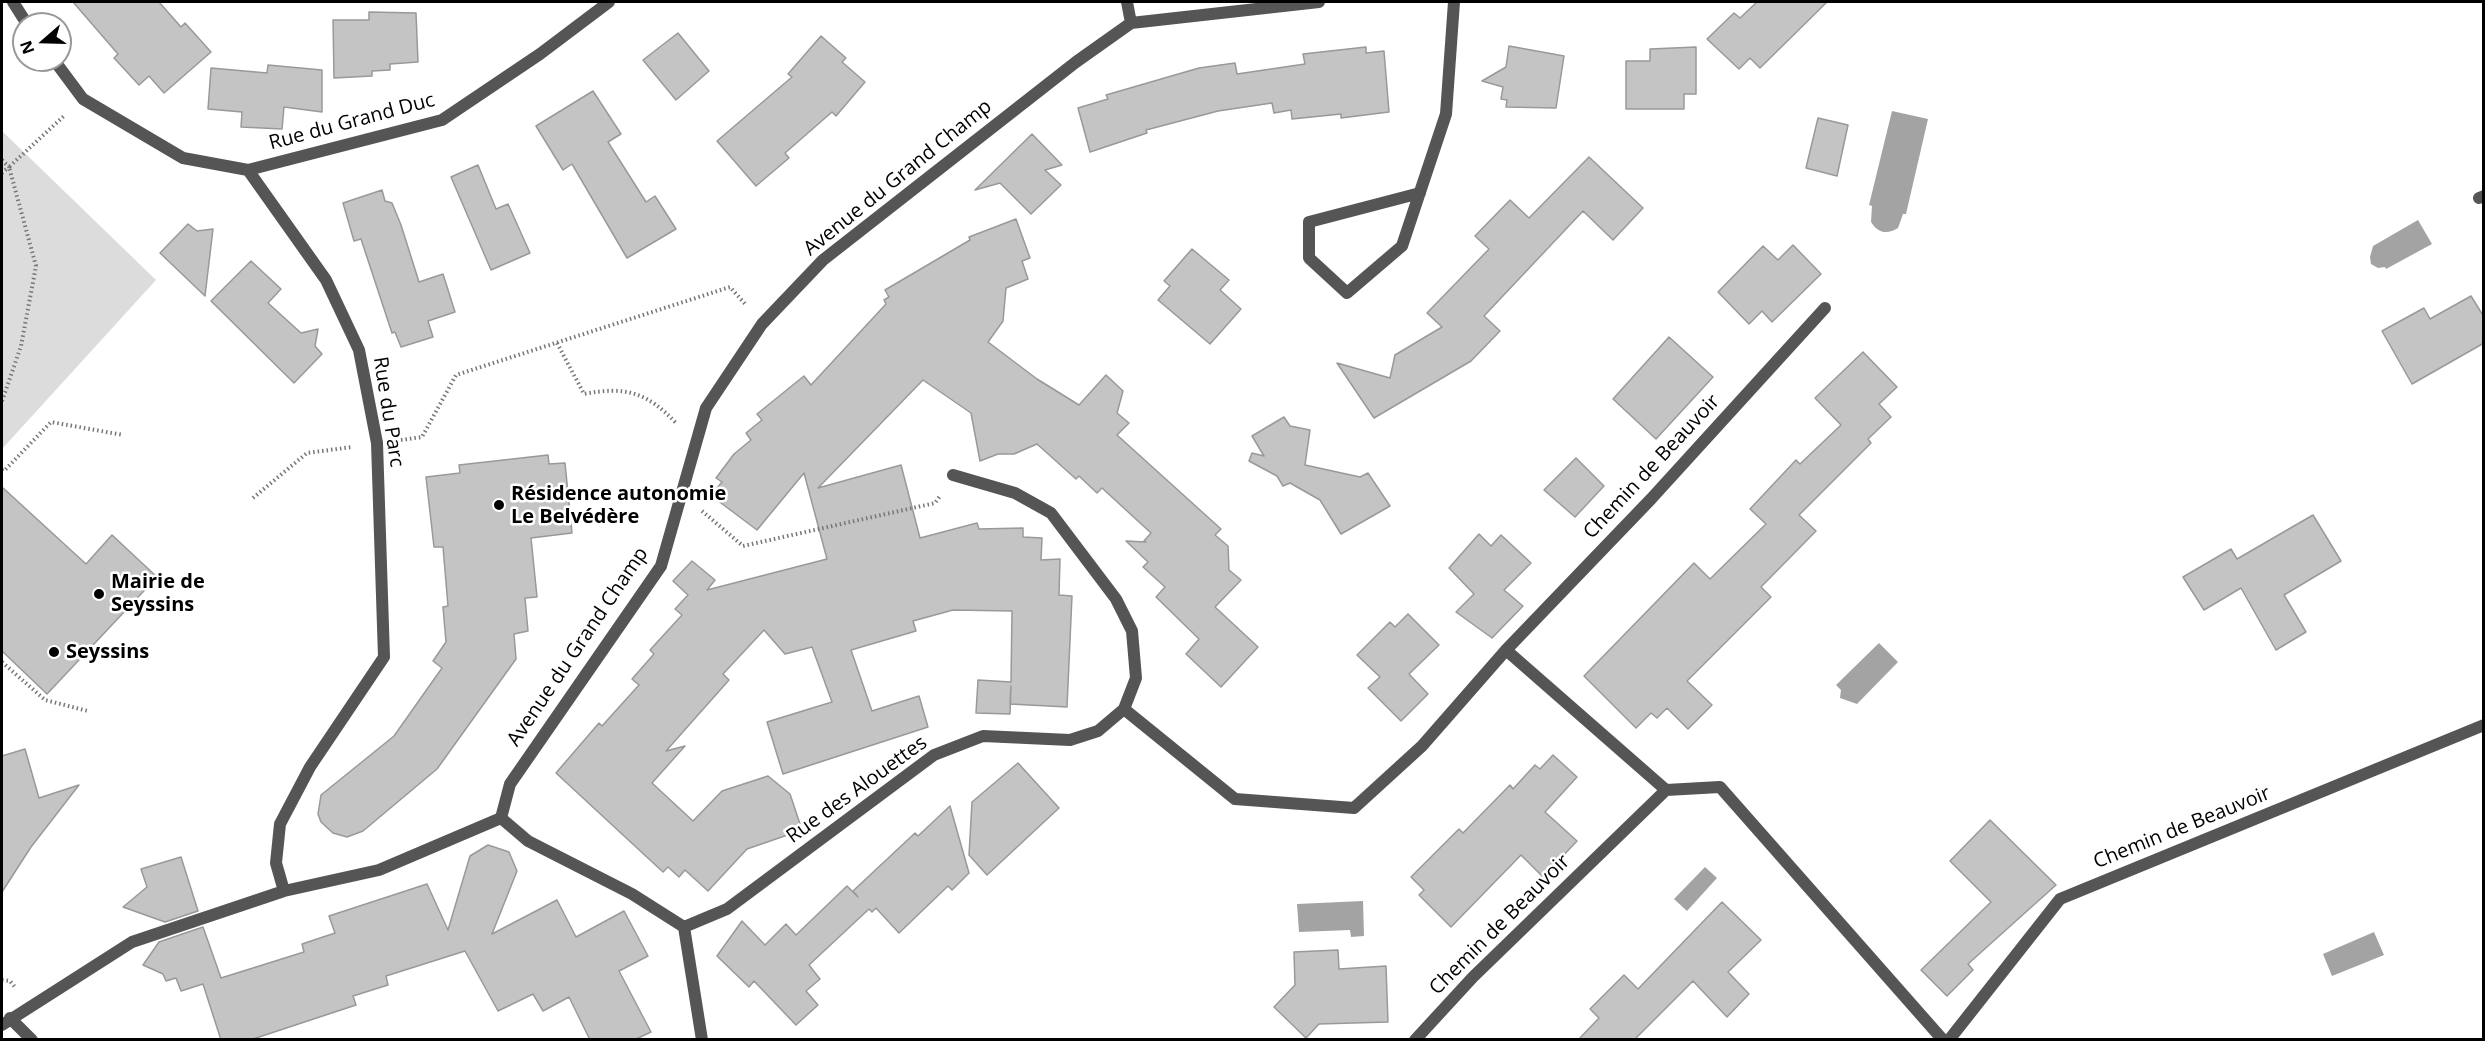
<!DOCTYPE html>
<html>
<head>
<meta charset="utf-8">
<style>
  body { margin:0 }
  #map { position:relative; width:2485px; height:1041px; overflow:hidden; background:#fff; font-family:"Open Sans",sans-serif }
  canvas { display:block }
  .frame { position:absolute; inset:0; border:3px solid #000; pointer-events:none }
  .north { position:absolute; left:12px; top:12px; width:60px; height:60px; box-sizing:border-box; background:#fff; border:2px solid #999; border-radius:50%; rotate:250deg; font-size:16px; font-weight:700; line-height:24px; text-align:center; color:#000 }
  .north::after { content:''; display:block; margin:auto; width:21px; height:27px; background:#000; clip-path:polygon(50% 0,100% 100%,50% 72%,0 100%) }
</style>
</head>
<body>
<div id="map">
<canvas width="2485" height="1041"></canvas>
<div class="frame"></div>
<div class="north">N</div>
</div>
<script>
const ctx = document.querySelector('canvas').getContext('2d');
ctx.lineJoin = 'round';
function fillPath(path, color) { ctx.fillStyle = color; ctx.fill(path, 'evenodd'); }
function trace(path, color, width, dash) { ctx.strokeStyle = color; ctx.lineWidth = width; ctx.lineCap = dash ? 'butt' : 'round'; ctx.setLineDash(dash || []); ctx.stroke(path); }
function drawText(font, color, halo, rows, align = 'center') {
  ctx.font = font + ' "Open Sans",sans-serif'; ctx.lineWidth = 5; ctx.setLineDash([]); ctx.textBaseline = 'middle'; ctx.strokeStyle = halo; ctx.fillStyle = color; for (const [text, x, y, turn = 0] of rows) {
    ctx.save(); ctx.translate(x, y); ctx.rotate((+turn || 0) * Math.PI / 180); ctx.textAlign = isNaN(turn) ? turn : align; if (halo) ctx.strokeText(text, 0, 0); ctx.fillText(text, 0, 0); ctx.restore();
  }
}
fillPath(new Path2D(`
  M 2,131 L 156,280 L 2,449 Z`), '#dcdcdc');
fillPath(new Path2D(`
  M 1892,111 L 1928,119 L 1906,214 L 1903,214 L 1898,228 C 1887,235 1878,233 1871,222 L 1872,206 L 1869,205 Z
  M 2418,220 L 2432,244 L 2386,269 L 2385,267 L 2378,268 L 2371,264 L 2370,257 L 2373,246 Z
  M 1879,643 L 1898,662 L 1857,704 L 1840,698 L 1841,690 L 1836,685 Z
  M 1705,867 L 1717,878 L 1687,911 L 1674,899 Z
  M 1363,901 L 1364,936 L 1351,937 L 1350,930 L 1299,932 L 1297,904 Z
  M 2374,932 L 2384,955 L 2332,976 L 2323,954 Z`), '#a3a3a3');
const building = new Path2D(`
  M 73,2 L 159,2 L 181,27 L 185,23 L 211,52 L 164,93 L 149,76 L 139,85 L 114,58 L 118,54 Z
  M 1757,2 L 1827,2 L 1760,68 L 1750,58 L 1739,69 L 1707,39 L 1734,13 L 1740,18 Z
  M 369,12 L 416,13 L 418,62 L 390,64 L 390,70 L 372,71 L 372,76 L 334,78 L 333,20 L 369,20 Z
  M 678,33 L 709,71 L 676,100 L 643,60 Z
  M 821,36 L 846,58 L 842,62 L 865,82 L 836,116 L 832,112 L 785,153 L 789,158 L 756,186 L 717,141 L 792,77 L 788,74 Z
  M 1509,46 L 1564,56 L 1556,108 L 1506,107 L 1507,100 L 1501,99 L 1503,87 L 1482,81 L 1506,67 Z
  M 1366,47 L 1366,53 L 1384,51 L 1389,112 L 1341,118 L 1341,114 L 1292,119 L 1291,110 L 1274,113 L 1272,103 L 1218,111 L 1146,130 L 1147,133 L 1090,152 L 1078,108 L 1108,99 L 1106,95 L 1199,68 L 1235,63 L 1237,74 L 1305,64 L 1303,54 Z
  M 1696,47 L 1696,94 L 1684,94 L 1684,109 L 1626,109 L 1626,61 L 1650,61 L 1650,49 Z
  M 268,65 L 322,70 L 322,112 L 284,107 L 282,129 L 241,127 L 242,112 L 208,109 L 211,68 L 267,73 Z
  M 593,91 L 621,134 L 608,142 L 646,202 L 655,196 L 676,229 L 627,258 L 572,164 L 563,170 L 536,126 Z
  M 1818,118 L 1848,125 L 1837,176 L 1806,168 Z
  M 1032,134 L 1062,165 L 1045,170 L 1061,185 L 1031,214 L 1000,183 L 975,190 Z
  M 1589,157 L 1643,208 L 1613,240 L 1583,211 L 1484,316 L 1500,331 L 1471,361 L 1374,418 L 1337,363 L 1390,378 L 1395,355 L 1442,327 L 1427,313 L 1489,249 L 1475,236 L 1510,200 L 1529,218 Z
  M 478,165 L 496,209 L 508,204 L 530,253 L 491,270 L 451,177 Z
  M 382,190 L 385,201 L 392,203 L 401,225 L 419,282 L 443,274 L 455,312 L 428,321 L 433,337 L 401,347 L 395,332 L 392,333 L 361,239 L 354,241 L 343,203 Z
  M 1016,219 L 1030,258 L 1022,261 L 1028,279 L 1006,288 L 1003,321 L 988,342 L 1037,379 L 1079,405 L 1106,375 L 1123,391 L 1117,413 L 1129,423 L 1117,435 L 1221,529 L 1215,535 L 1228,546 L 1229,570 L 1241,580 L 1215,607 L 1258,647 L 1221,687 L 1186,654 L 1199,639 L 1156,597 L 1165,587 L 1143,567 L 1148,562 L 1126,541 L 1146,542 L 1144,541 L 1151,533 L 1102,488 L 1097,493 L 1079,476 L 1076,479 L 1037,444 L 1014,454 L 998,454 L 980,461 L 971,413 L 923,380 L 818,488 L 901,465 L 920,538 L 977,523 L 979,529 L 1023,528 L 1023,537 L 1042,538 L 1041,560 L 1060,559 L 1059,595 L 1072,596 L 1067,707 L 1010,704 L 1011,686 L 1010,714 L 976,713 L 978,680 L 1011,682 L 1012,611 L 953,610 L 913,621 L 916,631 L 851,650 L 872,711 L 919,696 L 928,727 L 783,774 L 767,722 L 832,702 L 812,647 L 785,654 L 764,630 L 723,674 L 729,680 L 666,751 L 685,746 L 652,783 L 693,821 L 722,791 L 768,776 L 790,794 L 802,830 L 747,849 L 708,891 L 685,870 L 679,877 L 668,867 L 663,872 L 556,773 L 599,723 L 602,726 L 639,685 L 632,679 L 654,654 L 650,650 L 682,615 L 675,609 L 688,595 L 673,581 L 692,561 L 715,580 L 707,590 L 827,559 L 804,473 L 757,530 L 713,497 L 720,491 L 717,488 L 722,482 L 716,478 L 734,454 L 751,440 L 746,433 L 762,420 L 757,414 L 804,376 L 811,385 L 886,304 L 884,300 L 889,297 L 885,290 L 970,240 L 969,237 Z
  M 188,224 L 197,231 L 213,229 L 205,296 L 160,253 Z
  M 1793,245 L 1821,274 L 1772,322 L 1762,311 L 1749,324 L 1718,292 L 1763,246 L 1778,260 Z
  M 1192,249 L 1229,280 L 1220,290 L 1241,309 L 1210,344 L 1158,300 L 1170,286 L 1164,281 Z
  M 251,261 L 281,289 L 268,303 L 301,333 L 318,329 L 315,346 L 322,354 L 294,383 L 211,301 Z
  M 2471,296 L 2484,317 L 2484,343 L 2412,384 L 2382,331 L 2424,308 L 2430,319 Z
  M 1669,337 L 1713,377 L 1656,439 L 1613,399 Z
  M 1863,352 L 1897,387 L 1879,404 L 1891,417 L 1868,439 L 1871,443 L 1799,515 L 1816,531 L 1761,587 L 1771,597 L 1687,681 L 1712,705 L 1688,729 L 1667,708 L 1657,718 L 1651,713 L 1636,728 L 1584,676 L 1694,563 L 1710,579 L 1766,524 L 1750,509 L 1796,460 L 1800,464 L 1841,425 L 1815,398 Z
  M 1284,417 L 1290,426 L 1310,430 L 1305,465 L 1360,477 L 1368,473 L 1390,506 L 1341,534 L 1320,500 L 1290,483 L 1283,486 L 1277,476 L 1249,461 L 1252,453 L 1264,456 L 1252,436 Z
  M 548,455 L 549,464 L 565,463 L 572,533 L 531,538 L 537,597 L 525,598 L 528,631 L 514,634 L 516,659 L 437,769 L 363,831 L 347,837 L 333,833 L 321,822 L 318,814 L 321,795 L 394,736 L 442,668 L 433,661 L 446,642 L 443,607 L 448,606 L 443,547 L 434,547 L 426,477 L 460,473 L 459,465 Z
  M 1576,458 L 1604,486 L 1575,517 L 1544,490 Z
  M 2,487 L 86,564 L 112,535 L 157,577 L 47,694 L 2,651 Z
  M 2313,515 L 2341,561 L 2284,595 L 2306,632 L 2276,650 L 2241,588 L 2204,610 L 2183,577 L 2231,549 L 2237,559 Z
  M 1479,534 L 1491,546 L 1501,535 L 1531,563 L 1504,590 L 1523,606 L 1492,638 L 1456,612 L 1474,594 L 1449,568 Z
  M 1408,614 L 1439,645 L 1409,674 L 1428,694 L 1401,721 L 1368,688 L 1380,677 L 1357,655 L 1390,622 L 1395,627 Z
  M 25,749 L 39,798 L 79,785 L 31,847 L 2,892 L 2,756 Z
  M 1553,755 L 1577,777 L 1545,812 L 1577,841 L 1543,877 L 1521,855 L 1451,927 L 1419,895 L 1424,890 L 1411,877 L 1459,829 L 1463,833 L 1510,785 L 1513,789 L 1535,765 L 1540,769 Z
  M 1018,763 L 1059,808 L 987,875 L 969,855 L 972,802 Z
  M 950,806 L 969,873 L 952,890 L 948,886 L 899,933 L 876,908 L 872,912 L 869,909 L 809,965 L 820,979 L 806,991 L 818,1005 L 796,1025 L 754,981 L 749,987 L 717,956 L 742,921 L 765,945 L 786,924 L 796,935 L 847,886 L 858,897 L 853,891 L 915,833 L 918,836 Z
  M 1990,820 L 2056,885 L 1968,964 L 1973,970 L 1947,996 L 1921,970 L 1991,902 L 1950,861 Z
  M 488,845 L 509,852 L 517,871 L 492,934 L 557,900 L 576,937 L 624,911 L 648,956 L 619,971 L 651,1032 L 634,1040 L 590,1040 L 569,997 L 543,1011 L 533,994 L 498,1011 L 465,951 L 386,976 L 388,985 L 353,996 L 356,1005 L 250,1040 L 221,1040 L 203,984 L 181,991 L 176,978 L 166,981 L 163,974 L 143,965 L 159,942 L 203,927 L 221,978 L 304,952 L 302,944 L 335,933 L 329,916 L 427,884 L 448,930 L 470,856 Z
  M 181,857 L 198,911 L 165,922 L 123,907 L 147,887 L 141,869 Z
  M 1722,902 L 1761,940 L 1728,972 L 1749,994 L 1727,1017 L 1693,981 L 1634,1040 L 1578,1040 L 1599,1018 L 1590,1009 L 1624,975 L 1638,989 Z
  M 1338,950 L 1339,969 L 1386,966 L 1388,1022 L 1319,1024 L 1306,1038 L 1274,1007 L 1295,985 L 1294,952 Z`);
fillPath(building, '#c4c4c4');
trace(building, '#999', 1.5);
trace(new Path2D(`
  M 2,160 L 9,167 L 2,173
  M 557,343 L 584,394 C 625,386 647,392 676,423
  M 2,401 L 21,346 L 36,266 L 9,167 L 65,115
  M 401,440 L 422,437 L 456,375 L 730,287 L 746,305
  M 2,470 L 4,471 L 51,422 L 123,435
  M 253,498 L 307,453 L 352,447
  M 702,511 L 743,546 L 935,503 L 940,496
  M 2,662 L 45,700 L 88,711
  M 2,980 L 10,981 L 15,987`), '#777', 4, [1.5, 3]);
trace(new Path2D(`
  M 2479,198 L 2484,196`), '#555', 12);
trace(new Path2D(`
  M 13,2 L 27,24
  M 1131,23 L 1319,2
  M 54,60 L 83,99 L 183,158 L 248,170 L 326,280 L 359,350 L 377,443 L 384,657 L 310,767 L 280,824 L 276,863 L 284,891
  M 248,170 L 442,120 L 540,54 L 609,2
  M 1420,193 L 1309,222 L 1309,258 L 1347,293 L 1402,246 L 1446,114 L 1454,2
  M 1825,308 L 1651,499 L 1506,650 L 1666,790 L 1720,787 L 1943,1040
  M 1124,709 L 1235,799 L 1354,808 L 1422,746 L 1506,650
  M 501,818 L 528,841 L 632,894 L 684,927
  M 684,927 L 727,909 L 934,755 L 983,736 L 1070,740 L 1098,731 L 1124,709 L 1136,678 L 1132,631 L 1116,599 L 1051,513 L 1015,493 L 953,475
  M 684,927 L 702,1040
  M 10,1018 L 32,1040
  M 2,1025 L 132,942 L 284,891 L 379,870 L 501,818 L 510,784 L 661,566 L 706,408 L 762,324 L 823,260 L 1076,62 L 1131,23 L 1127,2
  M 1415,1040 L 1473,977 L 1666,790
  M 1949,1040 L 2060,899 L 2484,725`), '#555', 12);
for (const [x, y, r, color] of [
  [499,505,6,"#000"],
  [99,594,6,"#000"],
  [54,652,6,"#000"]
]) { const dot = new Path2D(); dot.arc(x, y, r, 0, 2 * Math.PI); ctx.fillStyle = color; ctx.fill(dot); trace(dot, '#fff', 2); }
drawText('20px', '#000', '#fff', [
  ["Rue du Grand Duc",352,122,-15],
  ["Avenue du Grand Champ",898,178,-39],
  ["Rue du Parc",388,412,81],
  ["Chemin de Beauvoir",1652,467,-47],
  ["Avenue du Grand Champ",578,647,-56],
  ["Rue des Alouettes",857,790,-36],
  ["Chemin de Beauvoir",2182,828,-22],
  ["Chemin de Beauvoir",1500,925,-45]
]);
drawText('bold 20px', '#000', '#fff', [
  ["Résidence autonomie",511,494],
  ["Le Belvédère",511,517],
  ["Mairie de",111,582],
  ["Seyssins",111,605],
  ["Seyssins",66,652]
], 'left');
</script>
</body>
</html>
